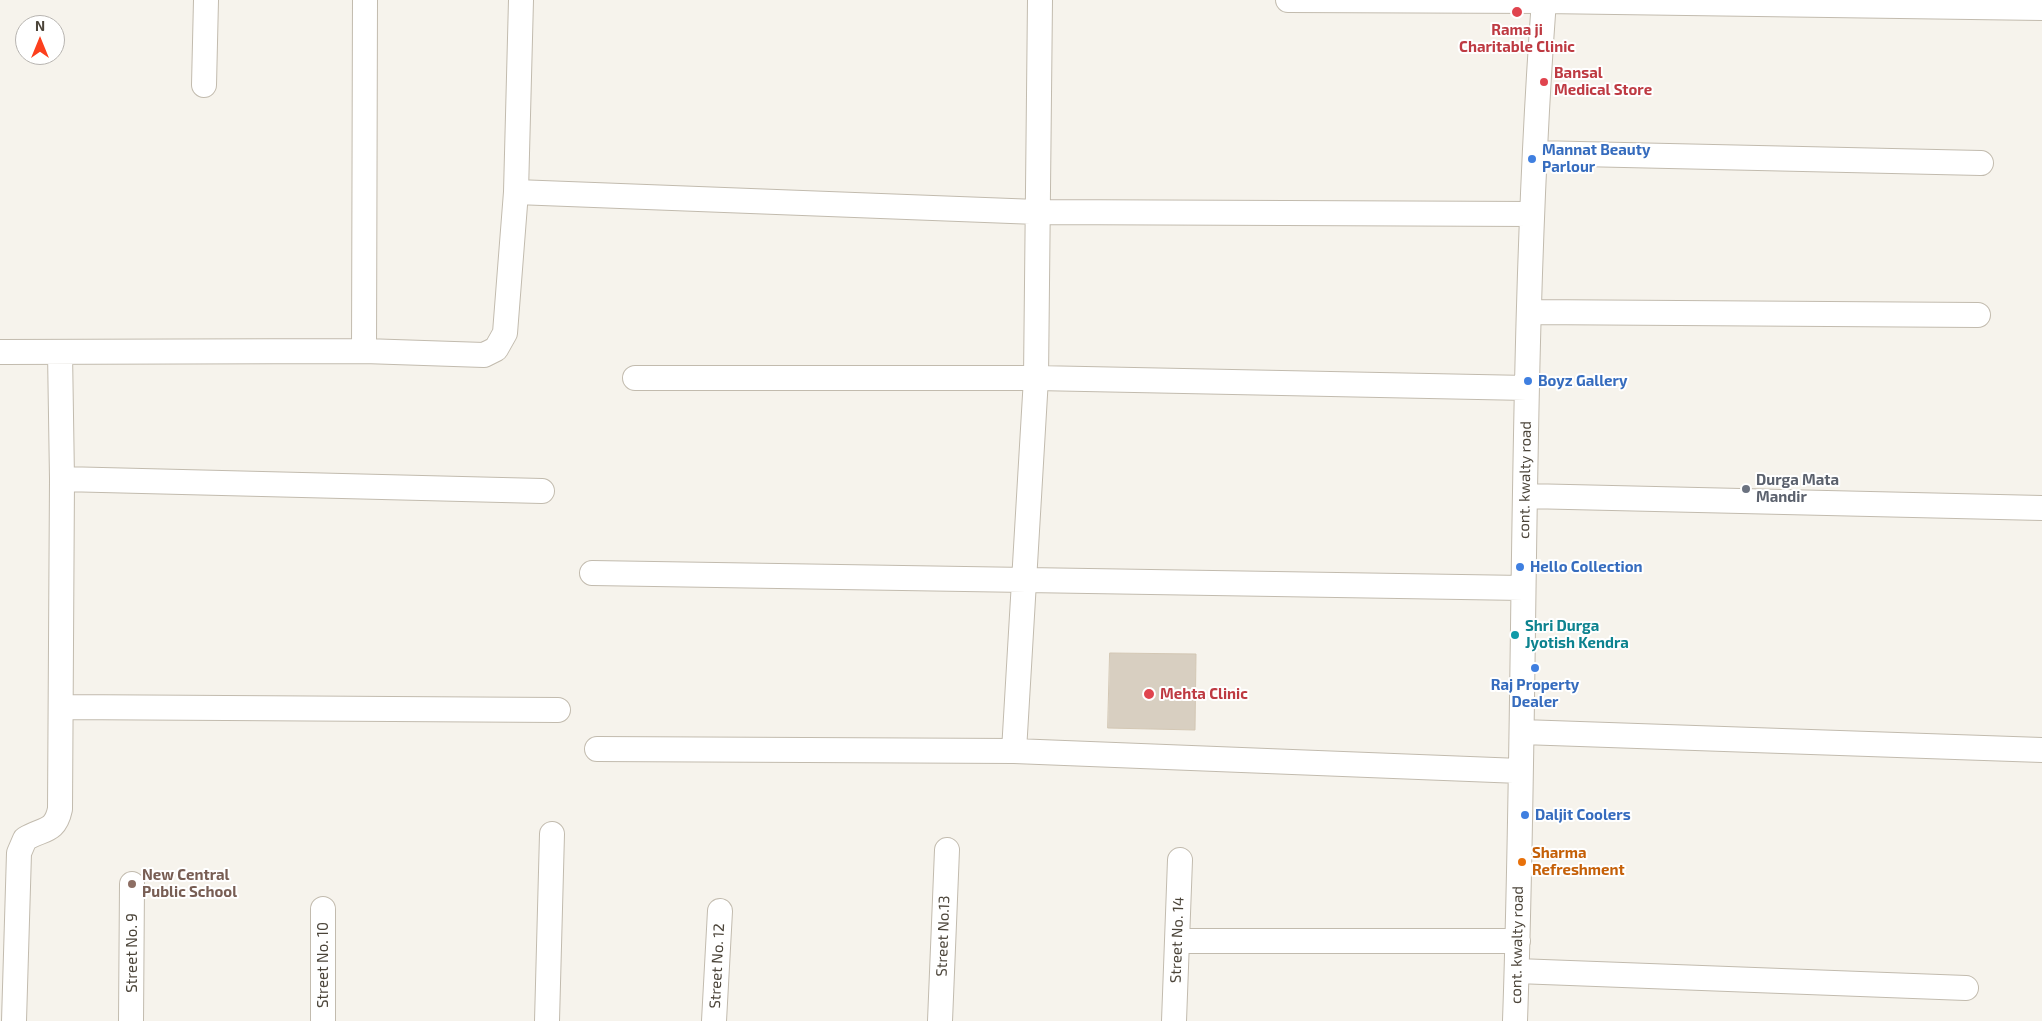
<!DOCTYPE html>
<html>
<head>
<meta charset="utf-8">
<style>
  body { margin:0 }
  #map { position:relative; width:2042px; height:1021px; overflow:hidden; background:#f6f3ec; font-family:"Exo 2",sans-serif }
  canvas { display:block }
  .north { position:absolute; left:15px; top:15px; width:50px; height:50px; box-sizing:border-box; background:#fff; border:1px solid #b7b4b0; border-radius:50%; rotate:0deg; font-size:14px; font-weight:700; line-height:20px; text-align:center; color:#4b4439 }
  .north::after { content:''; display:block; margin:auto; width:18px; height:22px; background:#fc3f1d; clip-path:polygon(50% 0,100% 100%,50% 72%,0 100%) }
</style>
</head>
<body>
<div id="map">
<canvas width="2042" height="1021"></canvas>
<div class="north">N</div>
</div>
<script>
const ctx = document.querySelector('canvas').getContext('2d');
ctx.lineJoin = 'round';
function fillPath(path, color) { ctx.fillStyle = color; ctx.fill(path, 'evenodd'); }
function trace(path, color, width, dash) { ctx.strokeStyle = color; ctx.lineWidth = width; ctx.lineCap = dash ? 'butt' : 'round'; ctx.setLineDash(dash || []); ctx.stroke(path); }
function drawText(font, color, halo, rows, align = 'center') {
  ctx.font = font + ' "Exo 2",sans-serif'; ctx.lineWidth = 4; ctx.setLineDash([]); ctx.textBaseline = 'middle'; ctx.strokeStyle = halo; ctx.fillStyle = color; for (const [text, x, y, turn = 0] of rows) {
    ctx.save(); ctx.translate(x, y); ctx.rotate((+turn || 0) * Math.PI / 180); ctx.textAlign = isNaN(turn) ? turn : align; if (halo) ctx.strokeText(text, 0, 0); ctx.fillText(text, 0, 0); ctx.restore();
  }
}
const building = new Path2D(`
  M 1110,653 L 1196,654 L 1195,730 L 1108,728 Z`);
fillPath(building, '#d8cfc1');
trace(building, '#d3c7b4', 1);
const minor = new Path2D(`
  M 1288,0 L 1544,1 L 2042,8
  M 204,85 L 206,0
  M 1535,153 L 1981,163
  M 516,192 L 1037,212 L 1532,214
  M 1529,312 L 1978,315
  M 364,351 L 365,0
  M 0,352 L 364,351 L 484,355 L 496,349 L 505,333 L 516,192 L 521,0
  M 635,378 L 1036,378 L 1527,388
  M 62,479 L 542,491
  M 1526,496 L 2042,508
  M 592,573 L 1523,588
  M 61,707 L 558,710
  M 1522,732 L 2042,750
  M 597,749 L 1014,751 L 1520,771
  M 1014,751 L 1036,378 L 1040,0
  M 1177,941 L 1518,941
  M 1517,971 L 1966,988
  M 14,1021 L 19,853 L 25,839 C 43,828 55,833 60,809 L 62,479 L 60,352
  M 131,1021 L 132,884
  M 323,1021 L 323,909
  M 547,1021 L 552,834
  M 714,1021 L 720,911
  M 940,1021 L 947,850
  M 1174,1021 L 1180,860
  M 1515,1021 C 1527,681 1519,340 1544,0`);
trace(minor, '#c2bbae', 26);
trace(minor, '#fff', 24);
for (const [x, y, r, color] of [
  [1517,12,6,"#e0444e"],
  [1544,82,5,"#e0444e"],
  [1532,159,5,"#3f7fe0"],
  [1528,381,5,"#3f7fe0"],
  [1746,489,5,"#6b7280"],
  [1520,567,5,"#3f7fe0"],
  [1515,635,5,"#0f9aa8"],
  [1535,668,5,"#3f7fe0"],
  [1149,694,6,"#e0444e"],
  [1525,815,5,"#3f7fe0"],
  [1522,862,5,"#e8710a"],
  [132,884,5,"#8d6e63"]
]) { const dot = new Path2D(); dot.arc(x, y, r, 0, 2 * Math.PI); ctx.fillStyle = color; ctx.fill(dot); trace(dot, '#fff', 2); }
drawText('bold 15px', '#be3a42', '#fff', [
  ["Rama ji",1517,30,"center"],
  ["Charitable Clinic",1517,47,"center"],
  ["Bansal",1554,73],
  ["Medical Store",1554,90],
  ["Mehta Clinic",1160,694]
], 'left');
drawText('bold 15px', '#366cbe', '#fff', [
  ["Mannat Beauty",1542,150],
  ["Parlour",1542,167],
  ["Boyz Gallery",1538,381],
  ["Hello Collection",1530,567],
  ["Raj Property",1535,685,"center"],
  ["Dealer",1535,702,"center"],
  ["Daljit Coolers",1535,815]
], 'left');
drawText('15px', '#4b4439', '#fff', [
  ["cont. kwalty road",1525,480,-89],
  ["Street No.13",943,936,-88],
  ["Street No. 14",1177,940,-88],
  ["cont. kwalty road",1517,945,-89],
  ["Street No. 9",132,953,-90],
  ["Street No. 10",323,965,-90],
  ["Street No. 12",717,966,-87]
]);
drawText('bold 15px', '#5b616d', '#fff', [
  ["Durga Mata",1756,480],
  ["Mandir",1756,497]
], 'left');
drawText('bold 15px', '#0d838f', '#fff', [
  ["Shri Durga",1525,626],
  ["Jyotish Kendra",1525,643]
], 'left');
drawText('bold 15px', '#c56008', '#fff', [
  ["Sharma",1532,853],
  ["Refreshment",1532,870]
], 'left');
drawText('bold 15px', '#785e54', '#fff', [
  ["New Central",142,875],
  ["Public School",142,892]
], 'left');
</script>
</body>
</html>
